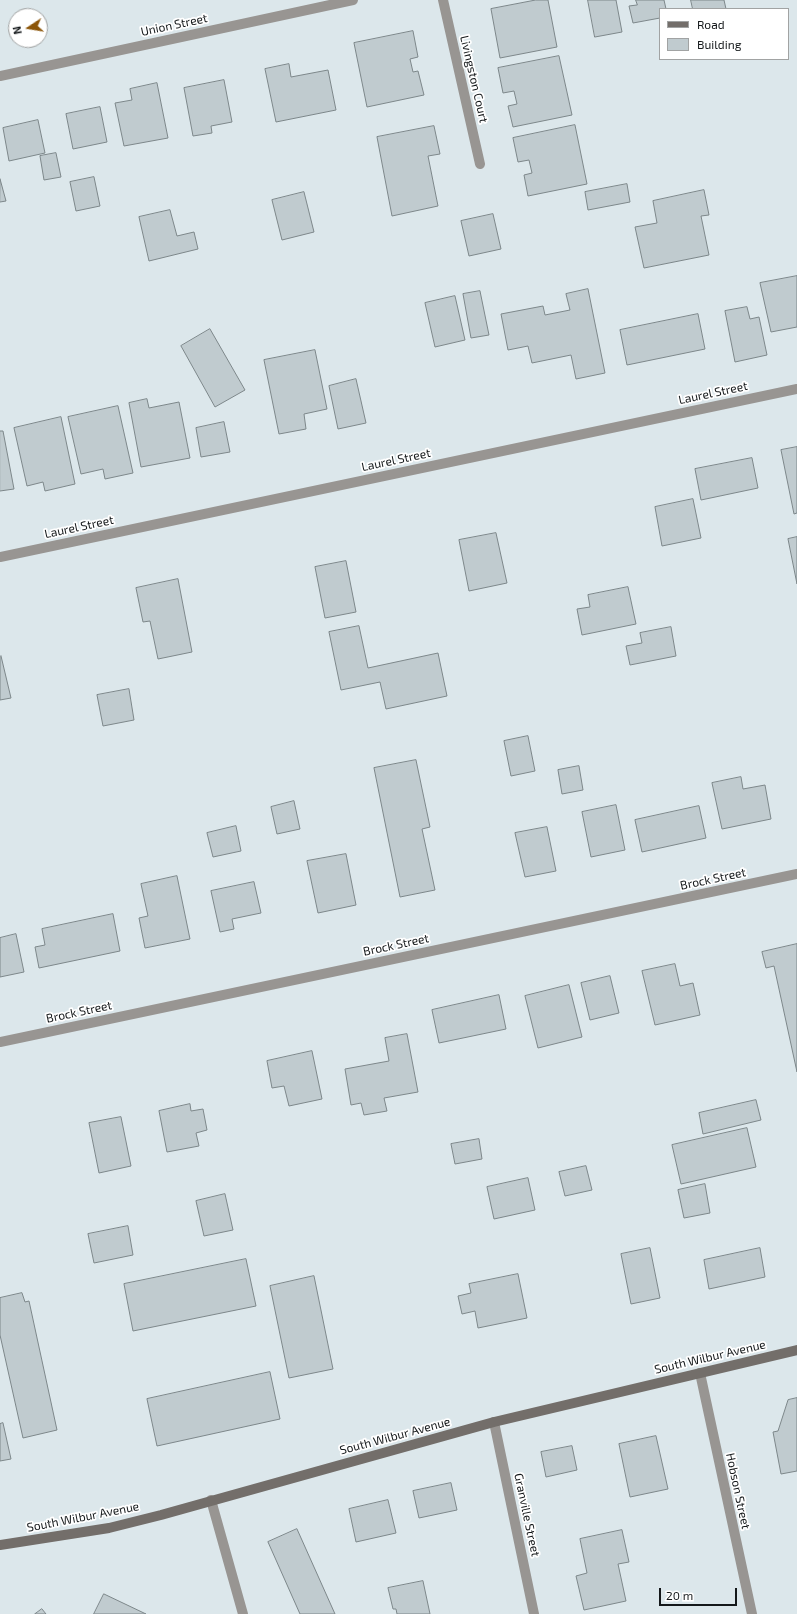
<!DOCTYPE html>
<html>
<head>
<meta charset="utf-8">
<style>
  body { margin:0 }
  #map { position:relative; width:797px; height:1614px; overflow:hidden; background:#dce7eb; font-family:"Exo 2",sans-serif }
  canvas { display:block }
  .legend { position:absolute; left:659px; top:8px; width:130px; height:52px; box-sizing:border-box; background:#fff; border:1px solid #a1a3a3; margin:0; padding:5px 7px; list-style:none; font-size:12px; color:#14181a }
  .legend li { display:flex; align-items:center; gap:8px; height:20px }
  .legend b { width:20px; border:1px solid #a1a3a3 }
  .north { position:absolute; left:8px; top:8px; width:40px; height:40px; box-sizing:border-box; background:#fff; border:1px solid #a1a3a3; border-radius:50%; rotate:258deg; font-size:11px; font-weight:700; line-height:16px; text-align:center; color:#14181a }
  .north::after { content:''; display:block; margin:auto; width:14px; height:18px; background:#8c5508; clip-path:polygon(50% 0,100% 100%,50% 72%,0 100%) }
  .scale { position:absolute; left:659px; top:1588px; width:78px; height:18px; box-sizing:border-box; border:2px solid #14181a; border-top:0; padding-left:5px; font-size:12px; line-height:14px; white-space:nowrap; color:#14181a; -webkit-text-stroke:3px #fff; paint-order:stroke }
</style>
</head>
<body>
<div id="map">
<canvas width="797" height="1614"></canvas>
<ul class="legend">
<li><b style="height:5px;background:#736e6a"></b>Road</li>
<li><b style="height:11px;background:#c0cbcf"></b>Building</li>
</ul>
<div class="north">N</div>
<div class="scale">20 m</div>
</div>
<script>
const ctx = document.querySelector('canvas').getContext('2d');
ctx.lineJoin = 'round';
function fillPath(path, color) { ctx.fillStyle = color; ctx.fill(path, 'evenodd'); }
function trace(path, color, width, dash) { ctx.strokeStyle = color; ctx.lineWidth = width; ctx.lineCap = dash ? 'butt' : 'round'; ctx.setLineDash(dash || []); ctx.stroke(path); }
function drawText(font, color, halo, rows, align = 'center') {
  ctx.font = font + ' "Exo 2",sans-serif'; ctx.lineWidth = 3.5; ctx.setLineDash([]); ctx.textBaseline = 'middle'; ctx.strokeStyle = halo; ctx.fillStyle = color; for (const [text, x, y, turn = 0] of rows) {
    ctx.save(); ctx.translate(x, y); ctx.rotate((+turn || 0) * Math.PI / 180); ctx.textAlign = isNaN(turn) ? turn : align; if (halo) ctx.strokeText(text, 0, 0); ctx.fillText(text, 0, 0); ctx.restore();
  }
}
const building = new Path2D(`
  M 536,0 L 548,0 L 557,47 L 500,58 L 491,9 Z
  M 588,0 L 616,0 L 622,32 L 595,37 Z
  M 636,0 L 664,0 L 666,9 L 660,9 L 660,18 L 633,23 L 629,6 L 637,5 Z
  M 691,0 L 724,0 L 726,9 L 693,9 Z
  M 413,31 L 418,57 L 410,59 L 413,72 L 418,71 L 424,95 L 367,107 L 354,43 Z
  M 559,56 L 572,115 L 513,127 L 508,106 L 517,104 L 514,91 L 503,93 L 498,68 Z
  M 289,64 L 291,77 L 328,70 L 336,110 L 276,122 L 265,69 Z
  M 224,80 L 232,122 L 211,126 L 212,133 L 193,136 L 184,88 Z
  M 157,83 L 168,138 L 124,146 L 115,103 L 132,100 L 130,89 Z
  M 100,107 L 107,142 L 73,149 L 66,114 Z
  M 38,120 L 45,153 L 9,161 L 3,128 Z
  M 575,125 L 587,184 L 528,196 L 524,175 L 532,173 L 529,160 L 518,162 L 513,138 Z
  M 434,126 L 440,154 L 428,156 L 438,206 L 392,216 L 377,137 Z
  M 56,153 L 61,177 L 44,180 L 40,156 Z
  M 94,177 L 100,206 L 76,211 L 70,182 Z
  M 0,179 L 6,201 L 0,202 Z
  M 627,184 L 630,202 L 588,210 L 585,192 Z
  M 704,190 L 709,215 L 701,216 L 709,255 L 644,268 L 635,227 L 657,223 L 653,201 Z
  M 304,192 L 314,232 L 282,240 L 272,200 Z
  M 170,210 L 177,236 L 194,232 L 198,249 L 149,261 L 139,217 Z
  M 493,214 L 501,249 L 469,256 L 461,221 Z
  M 797,276 L 797,327 L 771,332 L 760,283 Z
  M 588,289 L 605,373 L 576,379 L 571,355 L 532,363 L 528,346 L 508,350 L 501,314 L 543,306 L 545,315 L 570,310 L 566,294 Z
  M 480,291 L 489,335 L 471,338 L 463,294 Z
  M 455,296 L 465,340 L 435,347 L 425,303 Z
  M 747,307 L 750,319 L 759,317 L 767,355 L 735,362 L 725,311 Z
  M 698,314 L 705,349 L 627,365 L 620,330 Z
  M 210,329 L 245,390 L 215,407 L 181,346 Z
  M 315,350 L 327,409 L 304,414 L 306,429 L 279,434 L 264,360 Z
  M 356,379 L 366,423 L 338,429 L 329,386 Z
  M 147,399 L 149,408 L 179,402 L 190,458 L 141,467 L 129,403 Z
  M 118,406 L 133,473 L 105,479 L 103,469 L 81,474 L 68,417 Z
  M 61,417 L 75,484 L 45,491 L 43,482 L 27,486 L 14,428 Z
  M 224,422 L 230,452 L 201,457 L 196,428 Z
  M 0,431 L 3,431 L 14,489 L 0,491 Z
  M 797,447 L 797,513 L 794,514 L 781,450 Z
  M 752,458 L 758,488 L 701,500 L 695,469 Z
  M 693,499 L 701,538 L 662,546 L 655,507 Z
  M 496,533 L 507,583 L 469,591 L 459,540 Z
  M 797,537 L 797,584 L 788,539 Z
  M 346,561 L 356,612 L 325,618 L 315,567 Z
  M 178,579 L 192,652 L 158,659 L 150,621 L 143,622 L 136,588 Z
  M 628,587 L 636,624 L 582,635 L 577,609 L 590,607 L 588,595 Z
  M 359,626 L 368,668 L 438,653 L 447,696 L 386,709 L 380,682 L 341,690 L 329,632 Z
  M 671,627 L 676,656 L 630,665 L 626,646 L 642,643 L 640,633 Z
  M 1,656 L 11,698 L 0,700 L 0,657 Z
  M 129,689 L 134,720 L 103,726 L 97,695 Z
  M 528,736 L 535,771 L 511,776 L 504,741 Z
  M 416,760 L 430,827 L 422,829 L 435,890 L 400,897 L 374,768 Z
  M 579,766 L 583,790 L 562,794 L 558,770 Z
  M 741,777 L 743,789 L 765,785 L 771,819 L 722,829 L 712,783 Z
  M 294,801 L 300,829 L 277,834 L 271,807 Z
  M 616,805 L 625,850 L 591,857 L 582,812 Z
  M 699,806 L 706,838 L 642,852 L 635,820 Z
  M 236,826 L 241,851 L 213,857 L 207,833 Z
  M 547,827 L 556,871 L 525,877 L 515,833 Z
  M 346,854 L 356,905 L 318,913 L 307,861 Z
  M 177,876 L 190,939 L 145,948 L 139,918 L 148,916 L 141,884 Z
  M 254,882 L 261,913 L 232,919 L 234,929 L 220,932 L 211,891 Z
  M 113,914 L 120,951 L 39,968 L 35,947 L 45,945 L 42,929 Z
  M 16,934 L 24,972 L 0,977 L 0,938 Z
  M 797,944 L 797,1072 L 774,966 L 766,968 L 762,952 Z
  M 675,964 L 680,986 L 693,983 L 700,1015 L 655,1025 L 642,971 Z
  M 610,976 L 619,1013 L 590,1020 L 581,983 Z
  M 569,985 L 582,1037 L 538,1048 L 525,996 Z
  M 499,995 L 506,1029 L 439,1043 L 432,1010 Z
  M 407,1034 L 418,1092 L 384,1098 L 387,1111 L 364,1115 L 361,1103 L 351,1105 L 345,1069 L 389,1061 L 385,1038 Z
  M 312,1051 L 322,1099 L 289,1106 L 284,1086 L 272,1088 L 267,1061 Z
  M 756,1100 L 761,1120 L 703,1134 L 699,1113 Z
  M 190,1104 L 191,1111 L 203,1109 L 207,1130 L 196,1133 L 199,1146 L 167,1152 L 159,1111 Z
  M 121,1117 L 131,1166 L 99,1173 L 89,1123 Z
  M 747,1128 L 756,1167 L 681,1184 L 672,1145 Z
  M 479,1139 L 482,1159 L 455,1164 L 451,1144 Z
  M 586,1166 L 592,1190 L 565,1196 L 559,1172 Z
  M 528,1178 L 535,1210 L 494,1219 L 487,1187 Z
  M 705,1184 L 710,1213 L 684,1218 L 678,1190 Z
  M 225,1194 L 233,1230 L 204,1236 L 196,1201 Z
  M 128,1226 L 133,1255 L 94,1263 L 88,1234 Z
  M 650,1248 L 660,1298 L 631,1304 L 621,1254 Z
  M 760,1248 L 765,1277 L 709,1289 L 704,1260 Z
  M 246,1259 L 256,1306 L 133,1331 L 124,1284 Z
  M 518,1274 L 527,1318 L 478,1328 L 475,1311 L 462,1314 L 458,1296 L 471,1293 L 469,1284 Z
  M 314,1276 L 333,1369 L 289,1378 L 270,1286 Z
  M 22,1293 L 25,1302 L 29,1301 L 57,1430 L 23,1438 L 0,1335 L 0,1298 Z
  M 270,1372 L 280,1419 L 157,1446 L 147,1399 Z
  M 797,1398 L 797,1471 L 781,1474 L 773,1432 L 778,1431 L 788,1400 Z
  M 3,1423 L 11,1459 L 0,1461 L 0,1424 Z
  M 656,1436 L 668,1489 L 630,1497 L 619,1444 Z
  M 572,1446 L 577,1470 L 546,1477 L 541,1452 Z
  M 451,1483 L 457,1510 L 419,1518 L 413,1491 Z
  M 388,1500 L 396,1533 L 356,1542 L 349,1509 Z
  M 297,1529 L 335,1614 L 300,1614 L 268,1542 Z
  M 622,1530 L 629,1562 L 618,1564 L 626,1601 L 584,1610 L 576,1576 L 587,1573 L 580,1539 Z
  M 423,1581 L 430,1614 L 397,1614 L 396,1609 L 393,1609 L 388,1588 Z
  M 104,1594 L 146,1614 L 94,1614 Z
  M 42,1609 L 46,1614 L 35,1614 Z`);
fillPath(building, '#c0cbcf');
trace(building, '#7d878a', 1);
trace(new Path2D(`
  M 211,1500 L 243,1614`), '#989592', 10);
trace(new Path2D(`
  M 443,0 L 480,164
  M 0,76 L 353,0
  M 0,557 L 797,389
  M 0,1042 L 797,874
  M 700,1373 L 752,1614
  M 494,1422 L 534,1614`), '#989592', 10);
trace(new Path2D(`
  M 0,1545 L 109,1528 L 161,1515 L 494,1422 L 797,1350`), '#736e6a', 10);
drawText('12px', '#14181a', '#fff', [
  ["Union Street",174,25,-12],
  ["Livingston Court",474,79,77],
  ["Laurel Street",713,393,-12],
  ["Laurel Street",396,460,-12],
  ["Laurel Street",79,527,-12],
  ["Brock Street",713,879,-12],
  ["Brock Street",396,945,-12],
  ["Brock Street",79,1012,-12],
  ["South Wilbur Avenue",710,1357,-13],
  ["South Wilbur Avenue",395,1436,-15],
  ["Hobson Street",738,1491,78],
  ["Granville Street",527,1515,78],
  ["South Wilbur Avenue",83,1517,-11]
]);
</script>
</body>
</html>
